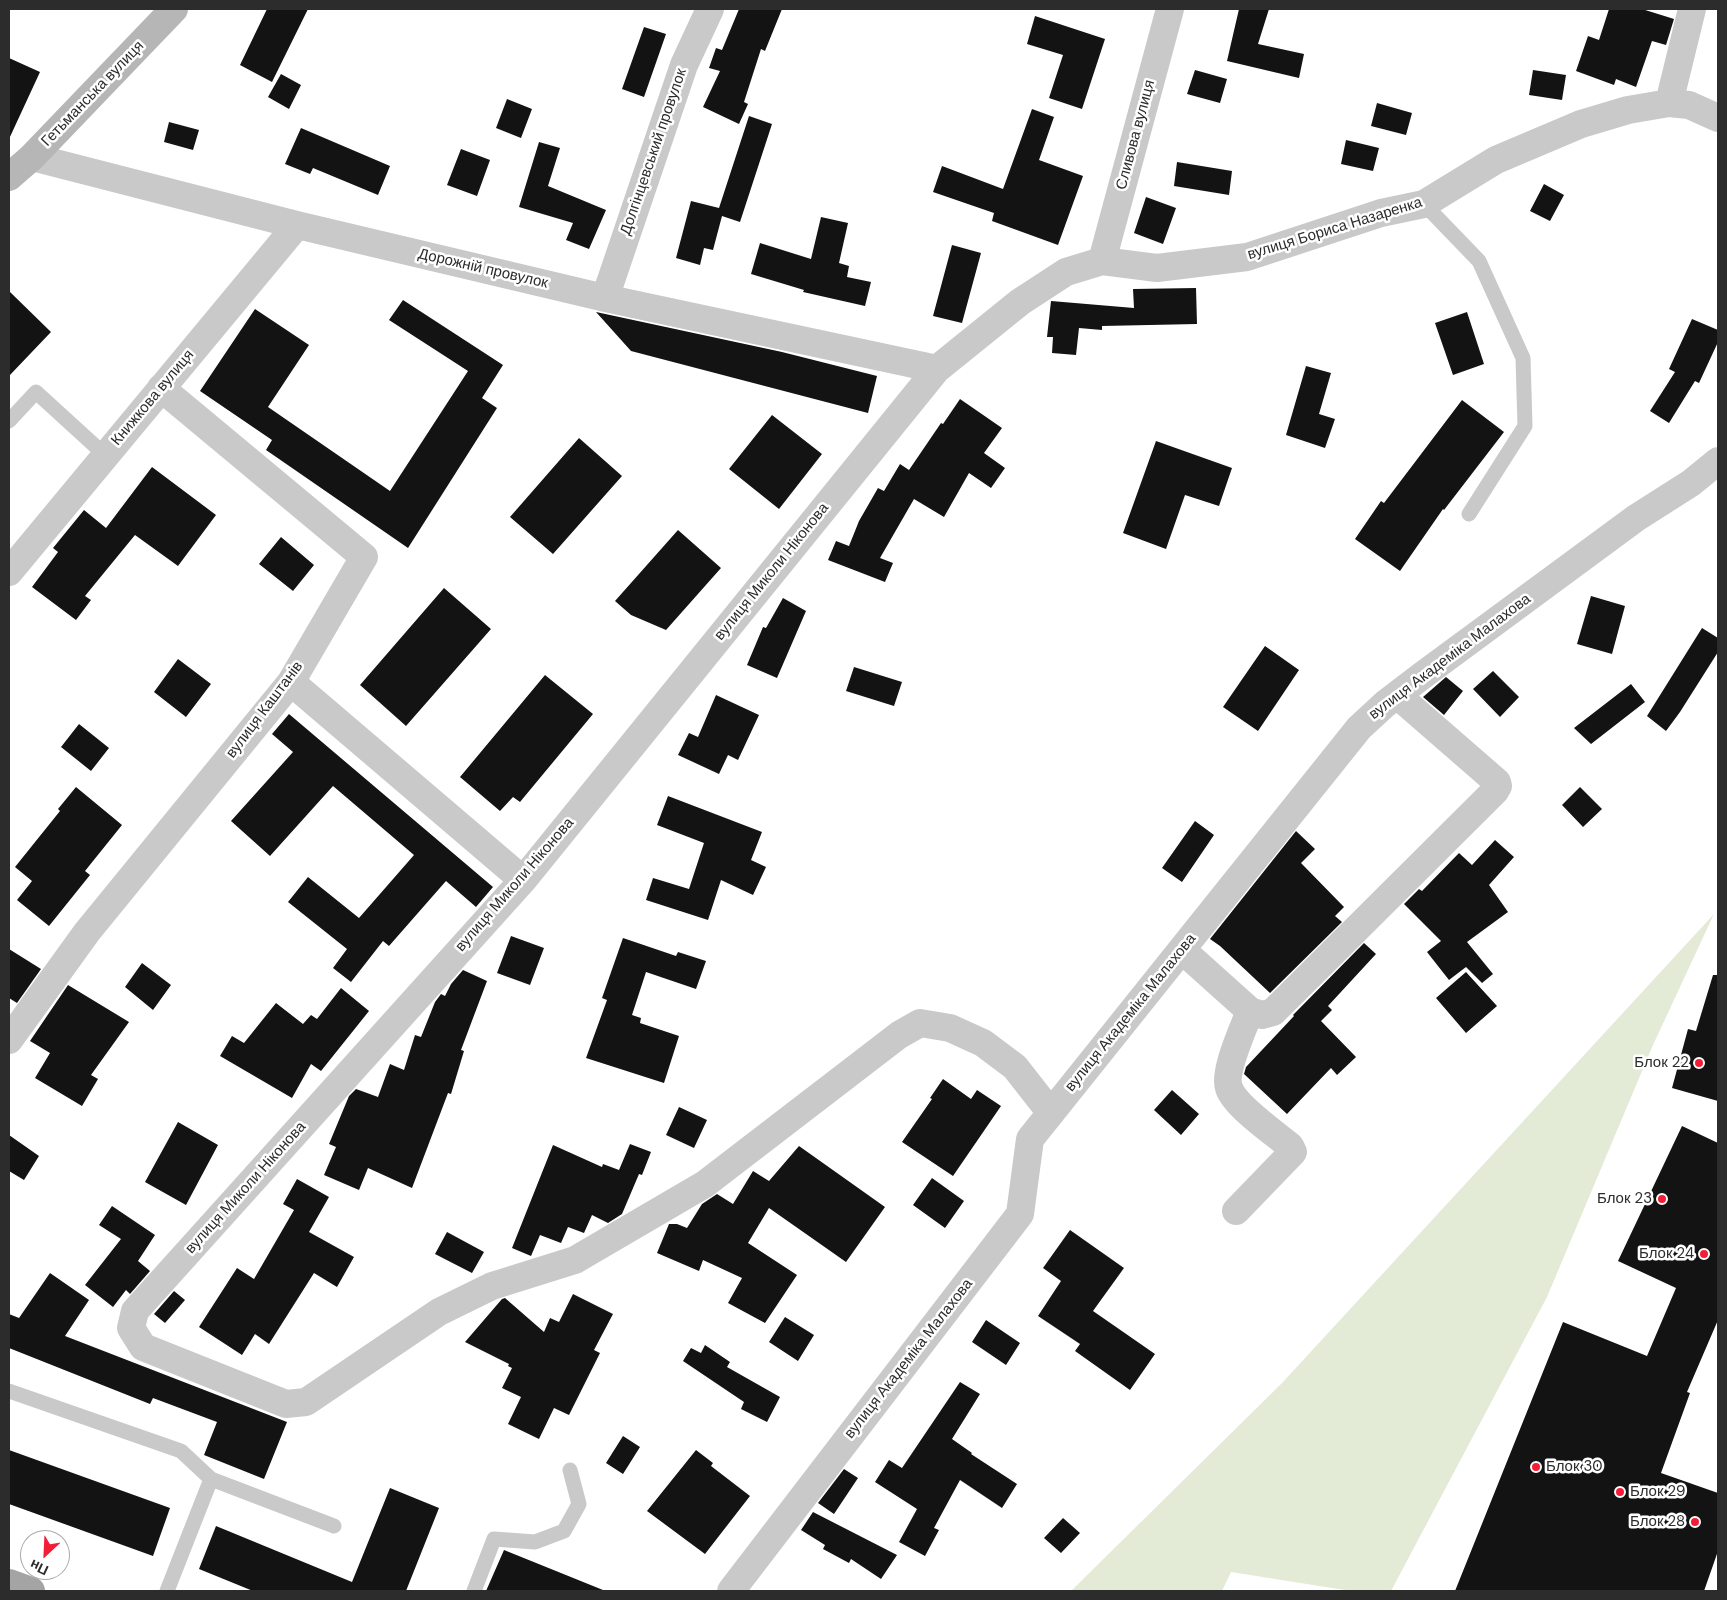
<!DOCTYPE html>
<html>
<head>
<meta charset="utf-8">
<style>
  body { margin:0 }
  #map { position:relative; width:1727px; height:1600px; overflow:hidden; background:#fff; font-family:"DM Sans",sans-serif }
  canvas { display:block }
  .frame { position:absolute; inset:0; border:10px solid #2c2c2c; pointer-events:none }
  .north { position:absolute; left:20px; top:1530px; width:50px; height:50px; box-sizing:border-box; background:#fff; border:1px solid #ababab; border-radius:50%; rotate:205deg; font-size:14px; font-weight:700; line-height:20px; text-align:center; color:#2c2c2c }
  .north::after { content:''; display:block; margin:auto; width:18px; height:22px; background:#f41d37; clip-path:polygon(50% 0,100% 100%,50% 72%,0 100%) }
</style>
</head>
<body>
<div id="map">
<canvas width="1727" height="1600"></canvas>
<div class="frame"></div>
<div class="north">Пн</div>
</div>
<script>
const ctx = document.querySelector('canvas').getContext('2d');
ctx.lineJoin = 'round';
function fillPath(path, color) { ctx.fillStyle = color; ctx.fill(path, 'evenodd'); }
function trace(path, color, width, dash) { ctx.strokeStyle = color; ctx.lineWidth = width; ctx.lineCap = dash ? 'butt' : 'round'; ctx.setLineDash(dash || []); ctx.stroke(path); }
function drawText(font, color, halo, rows, align = 'center') {
  ctx.font = font + ' "DM Sans",sans-serif'; ctx.lineWidth = 5; ctx.setLineDash([]); ctx.textBaseline = 'middle'; ctx.strokeStyle = halo; ctx.fillStyle = color; for (const [text, x, y, turn = 0] of rows) {
    ctx.save(); ctx.translate(x, y); ctx.rotate((+turn || 0) * Math.PI / 180); ctx.textAlign = isNaN(turn) ? turn : align; if (halo) ctx.strokeText(text, 0, 0); ctx.fillText(text, 0, 0); ctx.restore();
  }
}
fillPath(new Path2D(`
  M 1714,914 L 1653,1045 L 1547,1297 L 1391,1591 L 1351,1591 L 1231,1572 L 1222,1591 L 1071,1591 L 1282,1383 Z`), '#e3ebd7');
fillPath(new Path2D(`
  M 267,9 L 308,9 L 272,82 L 240,65 Z
  M 739,9 L 782,9 L 765,51 L 761,49 L 744,102 L 748,104 L 739,124 L 703,107 L 720,71 L 709,68 L 716,48 L 722,50 Z
  M 1239,9 L 1269,9 L 1258,44 L 1304,54 L 1299,78 L 1227,61 Z
  M 1609,9 L 1642,9 L 1674,19 L 1666,45 L 1652,41 L 1636,87 L 1616,79 L 1614,85 L 1576,71 L 1588,36 L 1599,40 Z
  M 1035,16 L 1105,39 L 1082,109 L 1049,98 L 1063,55 L 1027,44 Z
  M 644,27 L 666,34 L 644,97 L 622,89 Z
  M 9,58 L 40,72 L 9,139 Z
  M 1195,70 L 1227,79 L 1220,103 L 1187,94 Z
  M 1533,70 L 1566,75 L 1562,100 L 1529,95 Z
  M 281,74 L 301,85 L 289,109 L 268,97 Z
  M 507,99 L 532,109 L 521,138 L 496,128 Z
  M 1377,103 L 1412,113 L 1406,135 L 1371,126 Z
  M 1032,109 L 1054,117 L 1039,160 L 1083,176 L 1058,245 L 992,221 L 994,213 L 933,192 L 942,166 L 1003,189 Z
  M 749,116 L 772,124 L 740,222 L 722,216 L 713,250 L 704,248 L 700,265 L 676,258 L 691,201 L 719,208 Z
  M 169,122 L 199,130 L 193,150 L 164,142 Z
  M 301,128 L 390,166 L 378,195 L 313,168 L 310,174 L 285,164 Z
  M 1346,140 L 1379,148 L 1373,171 L 1341,164 Z
  M 539,142 L 560,148 L 548,186 L 606,210 L 589,249 L 566,240 L 573,223 L 519,207 Z
  M 461,149 L 490,160 L 477,196 L 447,185 Z
  M 1177,162 L 1232,171 L 1229,195 L 1174,186 Z
  M 1544,184 L 1564,195 L 1550,221 L 1530,211 Z
  M 1146,197 L 1176,208 L 1163,244 L 1134,233 Z
  M 821,217 L 848,223 L 839,263 L 849,266 L 847,277 L 871,282 L 865,306 L 803,292 L 804,290 L 751,274 L 760,243 L 811,259 Z
  M 952,245 L 981,253 L 962,323 L 933,316 Z
  M 1196,288 L 1197,324 L 1102,326 L 1102,330 L 1079,328 L 1076,355 L 1052,353 L 1053,337 L 1047,337 L 1051,301 L 1134,308 L 1133,289 Z
  M 9,291 L 51,332 L 9,376 Z
  M 403,300 L 503,365 L 482,398 L 497,408 L 408,548 L 266,450 L 272,440 L 200,391 L 255,309 L 309,345 L 268,407 L 390,491 L 468,371 L 389,320 Z
  M 596,312 L 782,352 L 877,376 L 868,413 L 631,351 Z
  M 1467,312 L 1484,364 L 1453,375 L 1435,323 Z
  M 1692,319 L 1718,330 L 1718,342 L 1699,383 L 1695,381 L 1669,423 L 1650,411 L 1675,372 L 1669,369 Z
  M 1306,366 L 1331,373 L 1319,414 L 1335,419 L 1325,448 L 1286,435 Z
  M 960,399 L 1002,428 L 984,453 L 1005,468 L 991,488 L 969,473 L 944,517 L 914,499 L 880,558 L 893,563 L 885,582 L 828,560 L 836,541 L 849,546 L 859,521 L 878,488 L 884,491 L 900,464 L 909,470 L 941,423 L 943,424 Z
  M 1462,400 L 1504,432 L 1444,510 L 1443,509 L 1400,571 L 1355,539 L 1381,501 L 1384,503 Z
  M 772,415 L 822,454 L 779,509 L 729,469 Z
  M 579,438 L 622,476 L 553,554 L 510,517 Z
  M 1156,441 L 1232,468 L 1219,506 L 1185,495 L 1166,549 L 1123,533 Z
  M 152,467 L 216,515 L 178,566 L 135,535 L 85,596 L 91,600 L 76,620 L 32,587 L 58,552 L 53,548 L 84,510 L 106,528 Z
  M 678,530 L 721,568 L 666,630 L 631,615 L 615,601 Z
  M 281,537 L 314,565 L 293,591 L 259,564 Z
  M 444,588 L 491,629 L 406,726 L 360,685 Z
  M 1591,596 L 1625,606 L 1612,654 L 1577,644 Z
  M 783,598 L 806,611 L 777,678 L 747,665 L 763,627 L 766,628 Z
  M 1702,628 L 1718,638 L 1718,652 L 1680,712 L 1666,731 L 1647,716 Z
  M 1265,646 L 1299,670 L 1258,731 L 1223,707 Z
  M 178,659 L 211,684 L 186,717 L 154,692 Z
  M 854,667 L 902,682 L 894,706 L 846,691 Z
  M 1493,671 L 1519,697 L 1500,717 L 1473,689 Z
  M 545,675 L 593,714 L 520,802 L 513,797 L 500,811 L 460,777 Z
  M 1446,677 L 1463,691 L 1444,715 L 1423,697 Z
  M 1631,684 L 1645,702 L 1591,744 L 1574,728 Z
  M 716,695 L 759,715 L 738,760 L 728,755 L 719,774 L 678,755 L 689,733 L 698,737 Z
  M 289,714 L 493,887 L 476,907 L 446,881 L 389,946 L 383,941 L 351,982 L 333,968 L 347,949 L 288,902 L 308,877 L 359,918 L 414,855 L 333,786 L 270,856 L 231,821 L 293,752 L 272,734 Z
  M 79,724 L 109,748 L 91,771 L 61,747 Z
  M 76,787 L 122,825 L 85,871 L 90,875 L 49,926 L 17,900 L 32,881 L 15,867 L 60,811 L 58,809 Z
  M 1580,787 L 1602,809 L 1583,827 L 1562,805 Z
  M 668,796 L 762,832 L 751,860 L 766,867 L 753,895 L 721,880 L 708,920 L 646,900 L 653,878 L 689,889 L 704,843 L 657,825 Z
  M 1195,821 L 1214,835 L 1182,882 L 1162,868 Z
  M 1296,831 L 1315,849 L 1301,863 L 1344,907 L 1335,916 L 1342,922 L 1270,993 L 1220,946 L 1210,939 Z
  M 1495,840 L 1514,857 L 1489,885 L 1508,912 L 1467,942 L 1493,974 L 1482,983 L 1466,967 L 1449,980 L 1427,952 L 1441,941 L 1404,904 L 1419,889 L 1422,891 L 1459,853 L 1472,865 Z
  M 511,936 L 544,948 L 530,985 L 497,973 Z
  M 623,938 L 676,956 L 678,952 L 706,961 L 696,989 L 646,972 L 632,1015 L 641,1018 L 640,1023 L 679,1036 L 664,1083 L 586,1058 L 607,1000 L 602,998 Z
  M 1364,943 L 1376,954 L 1328,1006 L 1332,1010 L 1321,1021 L 1356,1057 L 1337,1075 L 1331,1068 L 1287,1114 L 1244,1074 L 1246,1067 L 1294,1016 L 1293,1015 Z
  M 9,949 L 41,969 L 17,1003 L 9,998 Z
  M 142,963 L 171,985 L 153,1010 L 125,987 Z
  M 463,970 L 487,981 L 461,1050 L 464,1051 L 451,1094 L 448,1093 L 412,1188 L 368,1168 L 359,1190 L 324,1175 L 336,1147 L 329,1144 L 349,1096 L 356,1089 L 378,1097 L 390,1064 L 404,1070 L 415,1035 L 421,1037 L 435,1002 L 441,994 L 445,996 L 451,984 Z
  M 1466,972 L 1497,1006 L 1466,1033 L 1436,998 Z
  M 1713,975 L 1718,975 L 1718,1101 L 1672,1088 L 1688,1029 L 1696,1031 Z
  M 68,985 L 129,1022 L 91,1075 L 98,1079 L 82,1106 L 35,1078 L 50,1053 L 30,1041 Z
  M 341,988 L 369,1011 L 321,1071 L 311,1064 L 292,1098 L 220,1056 L 232,1036 L 244,1043 L 276,1003 L 303,1024 L 311,1015 L 317,1019 Z
  M 943,1079 L 971,1099 L 977,1090 L 1001,1106 L 953,1176 L 902,1142 L 932,1099 L 930,1098 Z
  M 1172,1090 L 1199,1114 L 1181,1135 L 1154,1110 Z
  M 679,1107 L 707,1120 L 694,1148 L 666,1135 Z
  M 178,1122 L 218,1145 L 186,1205 L 145,1182 Z
  M 1682,1126 L 1718,1143 L 1718,1320 L 1687,1392 L 1690,1393 L 1661,1473 L 1718,1493 L 1718,1551 L 1704,1591 L 1455,1591 L 1563,1322 L 1647,1356 L 1676,1288 L 1618,1261 Z
  M 9,1135 L 39,1156 L 24,1180 L 9,1171 Z
  M 630,1144 L 651,1152 L 642,1175 L 639,1174 L 622,1214 L 608,1223 L 592,1215 L 584,1233 L 568,1227 L 561,1243 L 540,1235 L 531,1256 L 512,1248 L 553,1145 L 602,1167 L 603,1164 L 619,1170 Z
  M 799,1146 L 885,1207 L 846,1262 L 769,1208 L 748,1243 L 797,1275 L 765,1323 L 728,1303 L 742,1278 L 703,1260 L 699,1271 L 657,1253 L 669,1224 L 677,1224 L 687,1228 L 702,1204 L 717,1194 L 733,1204 L 753,1171 L 769,1181 Z
  M 932,1178 L 964,1201 L 945,1228 L 913,1205 Z
  M 297,1179 L 329,1197 L 309,1232 L 354,1257 L 337,1287 L 314,1273 L 269,1344 L 255,1334 L 242,1355 L 199,1327 L 237,1268 L 254,1279 L 294,1210 L 283,1204 Z
  M 112,1206 L 155,1235 L 138,1261 L 150,1271 L 130,1294 L 126,1290 L 113,1307 L 85,1285 L 121,1239 L 99,1225 Z
  M 1070,1230 L 1124,1268 L 1093,1311 L 1155,1354 L 1130,1390 L 1075,1351 L 1080,1344 L 1038,1316 L 1061,1281 L 1043,1268 Z
  M 447,1232 L 484,1252 L 472,1273 L 435,1254 Z
  M 50,1273 L 89,1300 L 65,1336 L 287,1422 L 264,1479 L 204,1455 L 217,1422 L 153,1398 L 150,1404 L 9,1348 L 9,1314 L 19,1318 Z
  M 174,1291 L 185,1300 L 165,1323 L 154,1314 Z
  M 573,1294 L 613,1314 L 594,1350 L 600,1353 L 569,1415 L 554,1408 L 539,1439 L 508,1424 L 521,1397 L 502,1388 L 512,1368 L 508,1366 L 509,1364 L 465,1342 L 502,1299 L 505,1298 L 544,1332 L 550,1318 L 559,1322 Z
  M 785,1317 L 814,1335 L 798,1361 L 769,1342 Z
  M 986,1320 L 1020,1343 L 1006,1365 L 972,1342 Z
  M 705,1345 L 730,1362 L 727,1367 L 780,1397 L 767,1422 L 741,1409 L 744,1402 L 683,1361 L 691,1348 L 701,1353 Z
  M 960,1382 L 980,1394 L 952,1439 L 972,1453 L 971,1454 L 1017,1484 L 1002,1508 L 960,1480 L 934,1528 L 939,1530 L 925,1556 L 899,1542 L 917,1509 L 875,1482 L 889,1460 L 902,1468 Z
  M 623,1436 L 640,1447 L 623,1474 L 606,1463 Z
  M 9,1450 L 170,1508 L 153,1556 L 9,1504 Z
  M 696,1450 L 713,1463 L 711,1466 L 750,1496 L 705,1554 L 647,1511 Z
  M 844,1469 L 858,1478 L 834,1514 L 818,1503 Z
  M 390,1488 L 439,1508 L 406,1591 L 253,1591 L 199,1569 L 216,1526 L 352,1582 Z
  M 813,1512 L 897,1555 L 881,1579 L 851,1559 L 849,1563 L 823,1549 L 825,1545 L 801,1530 Z
  M 1063,1518 L 1080,1533 L 1061,1553 L 1044,1538 Z
  M 504,1550 L 603,1590 L 603,1591 L 486,1591 Z`), '#131313');
trace(new Path2D(`
  M 1424,204 L 1479,261 L 1523,358 L 1525,426 L 1469,514
  M 9,421 L 36,392 L 105,455
  M 9,1391 L 181,1451 L 211,1479 L 334,1526
  M 167,1591 L 211,1479
  M 474,1591 L 494,1539 L 535,1542 L 564,1531 L 579,1504 L 570,1470`), '#c9c9c9', 15);
trace(new Path2D(`
  M 1669,103 L 1692,9
  M 32,157 L 297,225 L 605,298 L 937,369
  M 1102,261 L 1170,9
  M 605,298 L 684,65 L 710,9
  M 9,572 L 297,225
  M 291,682 L 523,880
  M 1182,950 L 1250,1011 L 1262,1015 L 1273,1012 L 1495,791 L 1498,786 L 1497,782 L 1397,695
  M 9,1040 L 87,932 L 291,682 L 364,557 L 161,388
  M 1051,1113 L 1015,1067 L 983,1043 L 950,1028 L 920,1023 L 899,1035 L 705,1184 L 575,1260 L 492,1286 L 439,1312 L 306,1402 L 286,1404 L 143,1347 L 131,1328 L 135,1311 L 523,880 L 937,369 L 1020,302 L 1066,272 L 1102,261 L 1157,268 L 1247,257 L 1381,213 L 1424,204 L 1496,160 L 1581,124 L 1628,110 L 1669,103 L 1689,105 L 1718,118
  M 1236,1211 L 1293,1152 L 1290,1146 C 1274,1133 1235,1106 1229,1088 C 1223,1072 1244,1027 1250,1011
  M 731,1591 L 1020,1214 L 1030,1139 L 1359,728 L 1385,704 L 1423,675 L 1636,518 L 1691,483 L 1718,461`), '#c9c9c9', 28);
trace(new Path2D(`
  M 9,177 L 32,157 L 174,9`), '#b6b6b6', 28);
trace(new Path2D(`
  M 9,1583 L 31,1591`), '#a4a4a4', 28);
for (const [x, y, r, color] of [
  [1699,1063,5,"#f41d37"],
  [1662,1199,5,"#f41d37"],
  [1704,1254,5,"#f41d37"],
  [1536,1467,5,"#f41d37"],
  [1620,1492,5,"#f41d37"],
  [1695,1522,5,"#f41d37"]
]) { const dot = new Path2D(); dot.arc(x, y, r, 0, 2 * Math.PI); ctx.fillStyle = color; ctx.fill(dot); trace(dot, '#fff', 2); }
drawText('15px', '#2c2c2c', '#fff', [
  ["Гетьманська вулиця",93,94,-46],
  ["Сливова вулиця",1136,135,-75],
  ["Долгінцевський провулок",654,152,-71],
  ["вулиця Бориса Назаренка",1335,229,-17],
  ["Дорожній провулок",483,269,13],
  ["Книжкова вулиця",153,398,-50],
  ["вулиця Миколи Ніконова",772,572,-51],
  ["вулиця Академіка Малахова",1450,657,-37],
  ["вулиця Каштанів",265,710,-53],
  ["вулиця Миколи Ніконова",515,885,-49],
  ["вулиця Академіка Малахова",1131,1013,-51],
  ["вулиця Миколи Ніконова",246,1188,-48],
  ["вулиця Академіка Малахова",909,1359,-52]
]);
drawText('15px', '#2c2c2c', '#fff', [
  ["Блок 22",1689,1063],
  ["Блок 23",1652,1199],
  ["Блок 24",1694,1254],
  ["Блок 30",1546,1467,"left"],
  ["Блок 29",1630,1492,"left"],
  ["Блок 28",1685,1522]
], 'right');
</script>
</body>
</html>
